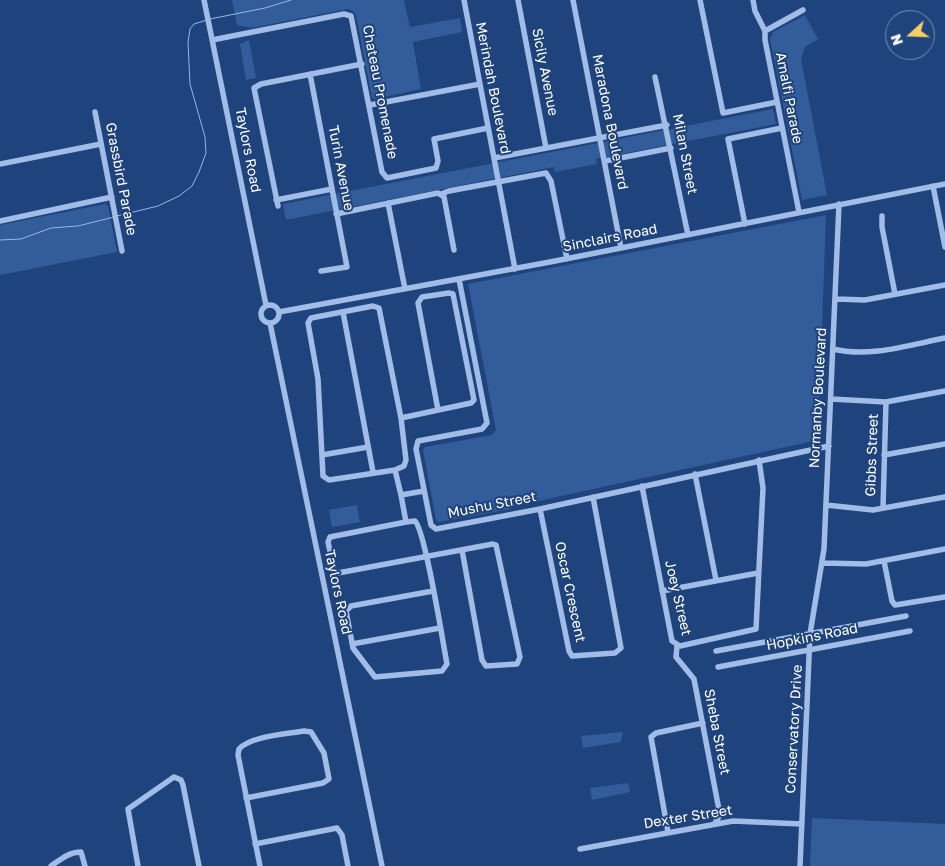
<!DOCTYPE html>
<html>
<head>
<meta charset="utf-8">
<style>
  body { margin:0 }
  #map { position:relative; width:945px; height:866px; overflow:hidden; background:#1f437c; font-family:"Golos Text",sans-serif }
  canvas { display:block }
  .north { position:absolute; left:885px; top:10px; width:50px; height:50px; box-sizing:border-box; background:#1f437c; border:1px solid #798eb0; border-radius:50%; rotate:250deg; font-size:14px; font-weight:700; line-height:20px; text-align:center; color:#fff }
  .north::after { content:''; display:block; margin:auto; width:18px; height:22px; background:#f5d161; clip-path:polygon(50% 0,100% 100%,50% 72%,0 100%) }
</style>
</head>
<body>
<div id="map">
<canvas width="945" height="866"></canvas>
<div class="north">N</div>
</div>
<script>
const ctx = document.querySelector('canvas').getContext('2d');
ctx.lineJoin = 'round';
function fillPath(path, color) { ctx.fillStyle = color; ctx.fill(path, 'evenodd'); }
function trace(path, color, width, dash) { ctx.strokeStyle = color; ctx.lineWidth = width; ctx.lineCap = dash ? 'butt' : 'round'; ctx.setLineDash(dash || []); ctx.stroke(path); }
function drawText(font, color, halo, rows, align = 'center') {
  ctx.font = font + ' "Golos Text",sans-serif'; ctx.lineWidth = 4; ctx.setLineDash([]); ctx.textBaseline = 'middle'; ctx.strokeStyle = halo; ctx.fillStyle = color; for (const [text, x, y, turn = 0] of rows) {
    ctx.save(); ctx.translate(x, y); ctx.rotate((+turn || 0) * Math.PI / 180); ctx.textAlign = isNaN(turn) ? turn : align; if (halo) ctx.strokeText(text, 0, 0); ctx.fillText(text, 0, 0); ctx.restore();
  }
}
fillPath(new Path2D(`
  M 232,0 L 404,0 L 410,27 L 460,18 L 462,32 L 413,42 L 421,89 L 375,99 L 372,98 L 356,15 L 353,11 L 348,9 L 251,28 L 237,25 Z
  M 805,15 L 818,39 L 805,47 L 801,59 L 827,195 L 802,200 L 770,39 L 773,32 Z
  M 249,40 L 256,78 L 246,80 L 240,44 Z
  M 773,109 L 776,124 L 596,159 L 597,164 L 555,172 L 554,167 L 286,220 L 283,204 Z
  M 105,204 L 108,206 L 117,252 L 0,275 L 0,225 Z
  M 826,215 L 818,440 L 511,507 L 511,509 L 439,522 L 436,520 L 423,450 L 425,447 L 492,435 L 496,430 L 468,284 Z
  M 357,505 L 360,522 L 332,527 L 329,510 Z
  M 623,732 L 621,742 L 583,748 L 581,736 Z
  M 628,783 L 630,792 L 592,800 L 590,788 Z
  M 812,818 L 945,824 L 945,866 L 810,866 Z`), '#325c9a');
trace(new Path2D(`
  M 210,19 L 265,8 L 291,0
  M 117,216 L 158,206 L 179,196 L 192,186 L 199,172 L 206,153 L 205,137 L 190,84 L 188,42 L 190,29 L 194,24 L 207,20
  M 0,240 L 21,239 L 51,228 L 78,226 L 114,217`), '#95b8e8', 1);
trace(new Path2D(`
  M 204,0 L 266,305
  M 464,0 L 515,269
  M 518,0 L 546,148
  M 573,0 L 621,248
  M 700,0 L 723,113 L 777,102
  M 753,0 L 755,11 L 765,31
  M 212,40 L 344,14 L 351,16 L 382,172 L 387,178 L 436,168 L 438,161 L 434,139 L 488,128
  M 310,74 L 347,267 L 321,271
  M 655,77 L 688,235
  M 370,105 L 480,84
  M 95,112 L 122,251
  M 494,158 L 667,125
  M 605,161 L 671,148
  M 0,164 L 101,144
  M 933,186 L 945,247
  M 441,194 L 449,191 L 546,173 L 551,181 L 567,259
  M 276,200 L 332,189
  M 388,203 L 405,289
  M 278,206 L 254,88 L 261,84 L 362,64
  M 799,212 L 765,40 L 765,31 L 803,10
  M 336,214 L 438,193 L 444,197 L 454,250
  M 882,216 L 882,227 L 895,294
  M 0,221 L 112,197
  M 745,224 L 728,139 L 782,128
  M 459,279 L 487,423 L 482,429 L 418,441 L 416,449 L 431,525 L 436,529 L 540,509 L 829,446
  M 836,299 L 865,300 L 945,285
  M261 314a9 9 0 1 1 18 0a9 9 0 1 1-18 0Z
  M 279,312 L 550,262 L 945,184
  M 343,312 L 373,472
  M 270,323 L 382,866
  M 833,349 C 869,358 909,345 945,338
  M 831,399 L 886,402 L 945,391
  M 401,418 L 471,403 L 474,400 L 453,294 L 449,293 L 422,297 L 418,303 L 438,410
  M 322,455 L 368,447
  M 884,455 L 945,444
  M 395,470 L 404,466 L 406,460 L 401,418 L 379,308 L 373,306 L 311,318 L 308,323 L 318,379 L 323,476 L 329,480 L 395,470 L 401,495
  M 695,474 L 716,580
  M 642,486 L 672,641 L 680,646 L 756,629 L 763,488 L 759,460
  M 424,491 L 401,495 L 406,522 L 415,521 C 425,530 443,643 447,664 L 442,671 L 375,677 L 353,648 L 346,611 L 351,606 L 433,591
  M 826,505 L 873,510 L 945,497
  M 883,508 L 886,402
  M 540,509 L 569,651 L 572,656 L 615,653 L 621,648 L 593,497
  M 406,522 L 330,537 L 328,542 L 334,570 L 338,573 L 493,544 L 496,545 L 520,657 L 517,664 L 486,666 L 482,660 L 462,550
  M 884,561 L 892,601 L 895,605 L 945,597
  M 823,563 L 866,564 L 945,549
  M 662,591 L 758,573
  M 352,644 L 440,628
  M 677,646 L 676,657 L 694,679 L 720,815 L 715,823
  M 716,651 L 906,616
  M 718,667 L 910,631
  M 246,798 L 323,783 L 329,779 L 324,753 L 311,732 L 304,731 C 287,734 251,736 239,749 L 238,755 L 260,866
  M 668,832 L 651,737 L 656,733 L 703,723
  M 255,844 L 337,828 L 342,835 L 348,866
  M 580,849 L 733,821 L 802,824
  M 51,866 C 61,859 69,852 81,852 L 85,866
  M 138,866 L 128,809 L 174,777 L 181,780 L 183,785 L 199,866
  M 800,866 L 810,634 L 824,549 L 839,204`), '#a1bde7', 5.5);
drawText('14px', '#fff', '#1f437c', [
  ["Sicily Avenue",545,72,79],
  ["Merindah Boulevard",493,88,79],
  ["Chateau Promenade",380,92,79],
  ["Amalfi Parade",789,98,79],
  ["Maradona Boulevard",610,122,79],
  ["Taylors Road",248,150,79],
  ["Milan Street",685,154,79],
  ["Turin Avenue",341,168,79],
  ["Grassbird Parade",121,179,79],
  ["Sinclairs Road",610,238,-11],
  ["Normanby Boulevard",818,398,-87],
  ["Gibbs Street",872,455,-88],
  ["Mushu Street",492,505,-11],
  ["Taylors Road",338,592,78],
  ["Oscar Crescent",570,592,78],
  ["Joey Street",678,598,77],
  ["Hopkins Road",812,637,-11],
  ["Conservatory Drive",794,729,-87],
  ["Sheba Street",717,732,79],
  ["Dexter Street",688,817,-9]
]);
</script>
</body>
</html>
